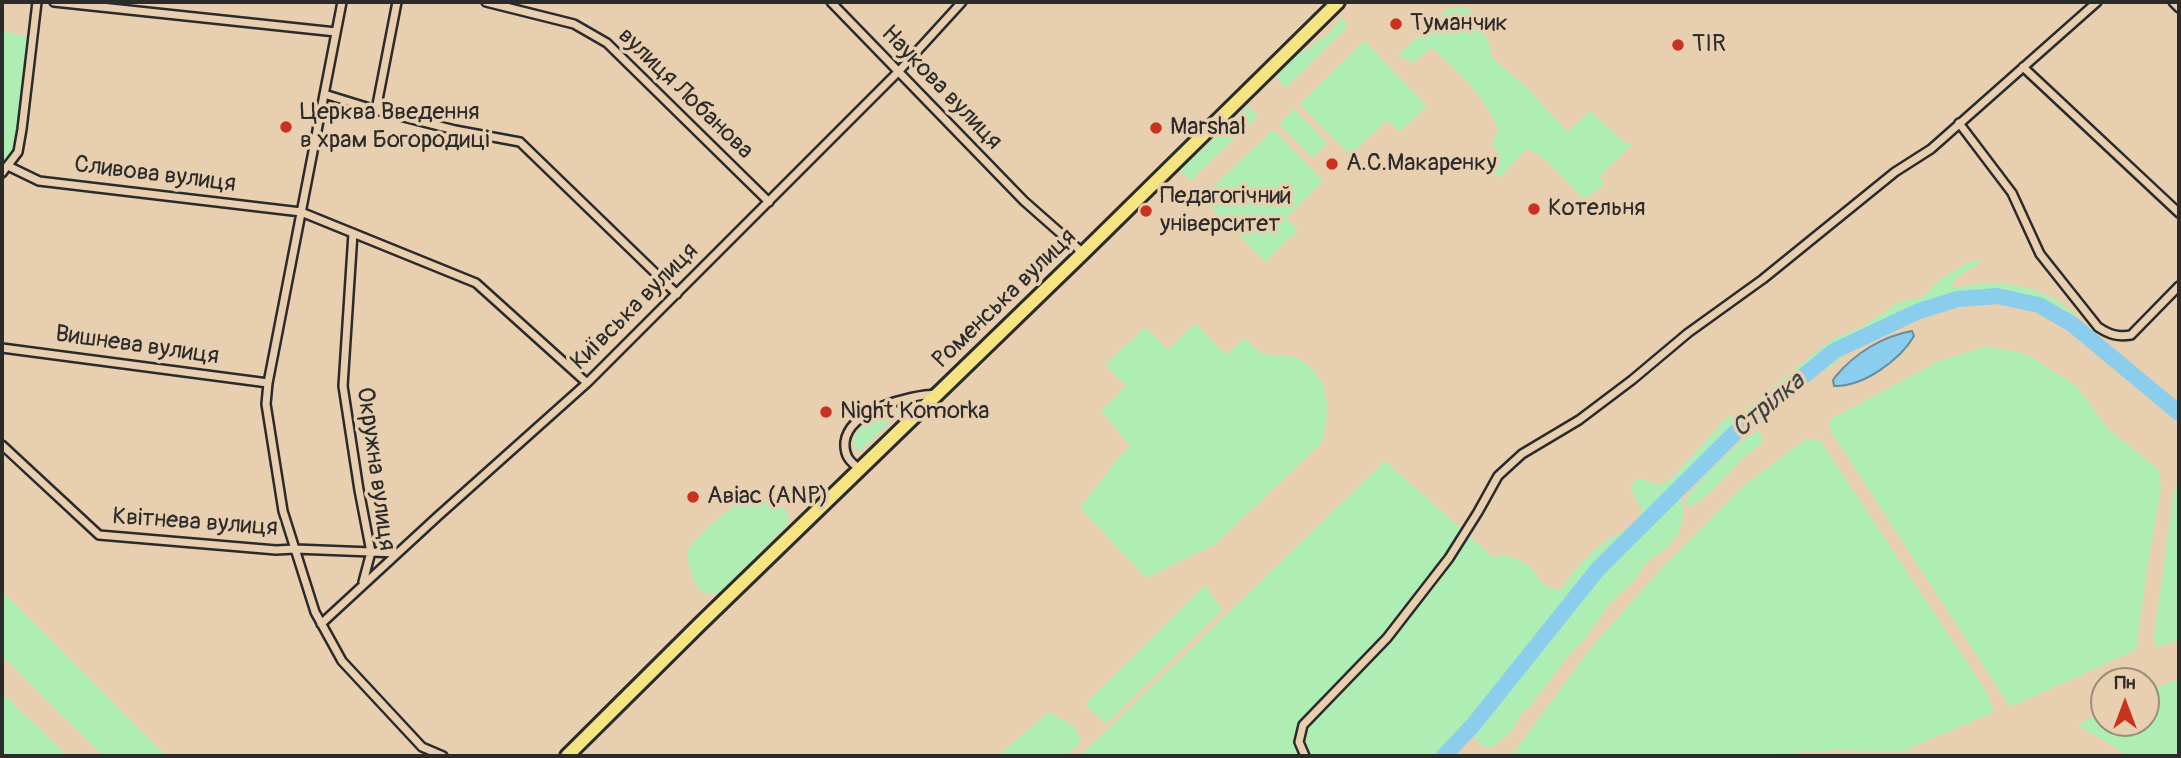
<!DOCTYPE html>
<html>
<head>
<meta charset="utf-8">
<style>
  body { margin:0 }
  #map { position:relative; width:2181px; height:758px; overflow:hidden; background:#e8cfb0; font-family:Pangolin,sans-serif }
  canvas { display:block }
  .frame { position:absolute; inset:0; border:4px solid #2b2b2b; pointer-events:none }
  .north { position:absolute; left:2090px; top:667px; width:70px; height:70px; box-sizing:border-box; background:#e8cfb0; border:2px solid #9c8d7b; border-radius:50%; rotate:0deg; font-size:19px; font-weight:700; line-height:28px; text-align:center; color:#2b2b2b }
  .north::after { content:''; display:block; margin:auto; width:24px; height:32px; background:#c8321e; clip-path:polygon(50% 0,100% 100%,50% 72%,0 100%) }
</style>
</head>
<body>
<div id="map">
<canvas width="2181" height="758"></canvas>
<div class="frame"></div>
<div class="north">Пн</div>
</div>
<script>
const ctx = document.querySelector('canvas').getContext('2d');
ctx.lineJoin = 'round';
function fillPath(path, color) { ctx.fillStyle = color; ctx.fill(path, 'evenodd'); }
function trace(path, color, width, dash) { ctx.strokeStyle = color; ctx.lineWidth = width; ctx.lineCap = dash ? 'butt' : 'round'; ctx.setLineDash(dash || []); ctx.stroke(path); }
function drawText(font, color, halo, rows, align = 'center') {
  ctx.font = font + ' Pangolin,sans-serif'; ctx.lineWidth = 7; ctx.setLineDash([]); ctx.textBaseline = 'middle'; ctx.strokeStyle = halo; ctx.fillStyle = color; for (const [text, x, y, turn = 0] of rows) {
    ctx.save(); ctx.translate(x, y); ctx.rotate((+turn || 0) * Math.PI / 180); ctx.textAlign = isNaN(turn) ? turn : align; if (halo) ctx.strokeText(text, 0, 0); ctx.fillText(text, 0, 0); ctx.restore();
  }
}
fillPath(new Path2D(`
  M 1467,7 L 1485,33 L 1493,58 L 1528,89 L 1568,132 L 1590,111 L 1624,142 L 1633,144 L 1600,176 L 1604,185 L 1582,201 L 1580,195 L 1542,157 L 1527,149 L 1500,177 L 1488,174 L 1498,153 L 1492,145 L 1498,130 C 1485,95 1458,73 1432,48 L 1413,63 L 1398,55 L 1446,10 Z
  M 1339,16 L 1346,20 L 1346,29 L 1285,88 L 1276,77 L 1299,53 L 1308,50 L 1321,38 C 1331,37 1333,26 1340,20 Z
  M 2,31 L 34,38 L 18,152 L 2,173 Z
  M 1364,41 L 1427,106 L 1400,132 L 1387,120 L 1350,155 L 1300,104 Z
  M 1248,106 L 1258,116 L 1190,181 L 1180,170 Z
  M 1294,109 L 1327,143 L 1312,158 L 1279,124 Z
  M 1273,129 L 1323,181 L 1286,218 L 1298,230 L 1265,262 L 1202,198 Z
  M 1976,260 L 1981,262 L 1956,278 L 1952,287 C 1964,288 1974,283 1985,283 C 2020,281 2064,295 2084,326 L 2032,299 L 2010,294 L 1988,294 L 1910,318 L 1856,346 L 1830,367 L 1805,379 L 1793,391 L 1747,423 L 1736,435 L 1726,439 L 1718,457 L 1681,494 L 1684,515 L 1678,535 L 1664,550 L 1648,561 L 1633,582 L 1608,606 L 1585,639 L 1569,655 L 1529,708 L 1522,712 L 1512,731 L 1492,748 L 1486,748 L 1475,738 L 1468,738 L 1453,756 L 1080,756 L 1385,461 L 1494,558 L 1502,554 C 1509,557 1518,559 1525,563 C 1540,572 1538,590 1561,589 C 1571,573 1590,552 1606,541 C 1620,532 1636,526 1642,509 L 1634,496 L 1631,486 L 1637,478 C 1654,482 1656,490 1672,478 L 1726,418 L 1745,410 L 1818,350 L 1835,338 L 1863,326 L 1899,302 L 1923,297 L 1939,280 L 1967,263 Z
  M 1195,323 L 1226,355 L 1244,338 C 1250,343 1257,353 1265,354 C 1272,356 1279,354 1286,355 C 1330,365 1332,408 1322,443 L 1214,545 L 1146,578 L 1080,508 L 1117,459 L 1130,446 L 1101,411 L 1126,386 L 1105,365 L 1145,327 L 1168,350 Z
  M 1987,346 L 2026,354 L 2077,386 L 2107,428 L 2158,469 L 2161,488 L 2147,569 L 2136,650 L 2010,707 L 1832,433 L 1829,420 L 1939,361 Z
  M 900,409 L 901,411 L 859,452 L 856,450 C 844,426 884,416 900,409 Z
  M 1759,431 L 1762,435 L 1761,445 C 1755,449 1748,453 1743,458 C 1726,474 1710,499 1688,507 L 1685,500 C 1696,483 1740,438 1759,431 Z
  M 1806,439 L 1819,439 L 1987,693 L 1994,712 L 1901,752 L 1836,750 L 1748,756 L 1511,756 L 1590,649 L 1661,569 L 1743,486 Z
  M 2178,483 L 2179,641 L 2156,647 L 2154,637 L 2174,490 Z
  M 752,499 L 781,506 L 789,515 L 788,524 L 720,593 C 711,595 701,594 696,585 C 692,576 686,560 688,552 C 691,539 725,514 736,504 L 745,499 Z
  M 1205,585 L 1222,610 L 1106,724 L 1085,704 Z
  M 2,591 L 166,756 L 103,756 L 2,656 Z
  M 2179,679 L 2179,756 L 2129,756 L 2077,725 L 2104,712 L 2104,723 L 2146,723 L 2146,691 Z
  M 2,693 L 68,756 L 2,756 Z
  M 1049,712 L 1075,727 L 1081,742 L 1066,756 L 997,756 Z`), '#aeedb4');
const water = new Path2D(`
  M 1912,331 L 1914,336 C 1900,360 1863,387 1834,386 L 1833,380 L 1836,376 C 1855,353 1883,336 1912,331 Z`);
fillPath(water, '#8bcdec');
trace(water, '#658c9f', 2);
trace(new Path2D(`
  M 1444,756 L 1474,724 L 1598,569 L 1739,429 L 1834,351 L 1919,311 L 1958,299 L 1997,296 L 2039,305 L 2072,324 L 2179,413`), '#8bcdec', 16);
const minor = new Path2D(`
  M 54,2 L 336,32
  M 342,2 L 268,383 L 266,404 L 283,511 L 315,612 L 342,661 L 422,747 L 443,756
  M 486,2 L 574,24 L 607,43 L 769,202
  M 831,2 L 1024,201 L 1083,253
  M 2173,2 L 2179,8
  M 2023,67 L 2179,213
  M 324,94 L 376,110 L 455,130 L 520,142 L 677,294
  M 376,110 L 397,2
  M 1959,123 L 2012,193 L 2040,254 L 2098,327 C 2110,335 2118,337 2131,335 L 2179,286
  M 8,166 L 39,181 L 301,212 L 476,283 L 587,383
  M 2,173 L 18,152 L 22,129 L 37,2
  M 353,233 L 343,386 L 359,490 L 371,552 L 363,582
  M 2,348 L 268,383
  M 2,445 L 99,535 L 276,550 L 295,549 L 397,553
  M 860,469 C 850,462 844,456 845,442 C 849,410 909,395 937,394
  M 321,624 L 437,517 L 587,383 L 899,71 L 962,2
  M 1305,756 L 1299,742 L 1303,725 L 1387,638 L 1449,558 L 1478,512 L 1498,476 L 1522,454 L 1579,420 L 1632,380 L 1688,333 L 1763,279 L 1895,172 L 1931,149 L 2097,2`);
const primary = new Path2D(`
  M 567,756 L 700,624 L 1083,253 L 1338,2`);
trace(minor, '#2b2b2b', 12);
trace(primary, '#2b2b2b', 18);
trace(minor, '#e8cfb0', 7);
trace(primary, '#f6e381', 12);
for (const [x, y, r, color] of [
  [1396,24,7,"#c8321e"],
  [1678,45,7,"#c8321e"],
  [286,127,7,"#c8321e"],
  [1156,128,7,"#c8321e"],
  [1332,164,7,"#c8321e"],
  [1534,209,7,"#c8321e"],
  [1146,211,7,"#c8321e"],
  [826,412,7,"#c8321e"],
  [693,497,7,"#c8321e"]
]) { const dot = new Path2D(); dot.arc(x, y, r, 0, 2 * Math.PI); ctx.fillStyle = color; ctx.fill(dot); trace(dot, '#e8cfb0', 2.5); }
drawText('24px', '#2b2b2b', '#e8cfb0', [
  ["Туманчик",1410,24],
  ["TIR",1692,45],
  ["Церква Введення",300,113],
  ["в храм Богородиці",300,141],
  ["Marshal",1170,128],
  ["А.С.Макаренку",1346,164],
  ["Педагогічний",1160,197],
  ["університет",1160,225],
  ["Котельня",1548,209],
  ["Night Komorka",840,412],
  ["Авіас (ANP)",707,497]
], 'left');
drawText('24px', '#2b2b2b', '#e8cfb0', [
  ["Наукова вулиця",941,88,46],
  ["вулиця Лобанова",685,94,44],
  ["Сливова вулиця",155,175,7],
  ["Роменська вулиця",1005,299,-44],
  ["Київська вулиця",635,307,-45],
  ["Вишнева вулиця",137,346,8],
  ["Окружна вулиця",375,469,82],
  ["Квітнева вулиця",195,523,4]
]);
drawText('italic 26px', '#394348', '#e8cfb0', [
  ["Стрілка",1769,406,-40]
]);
</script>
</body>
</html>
